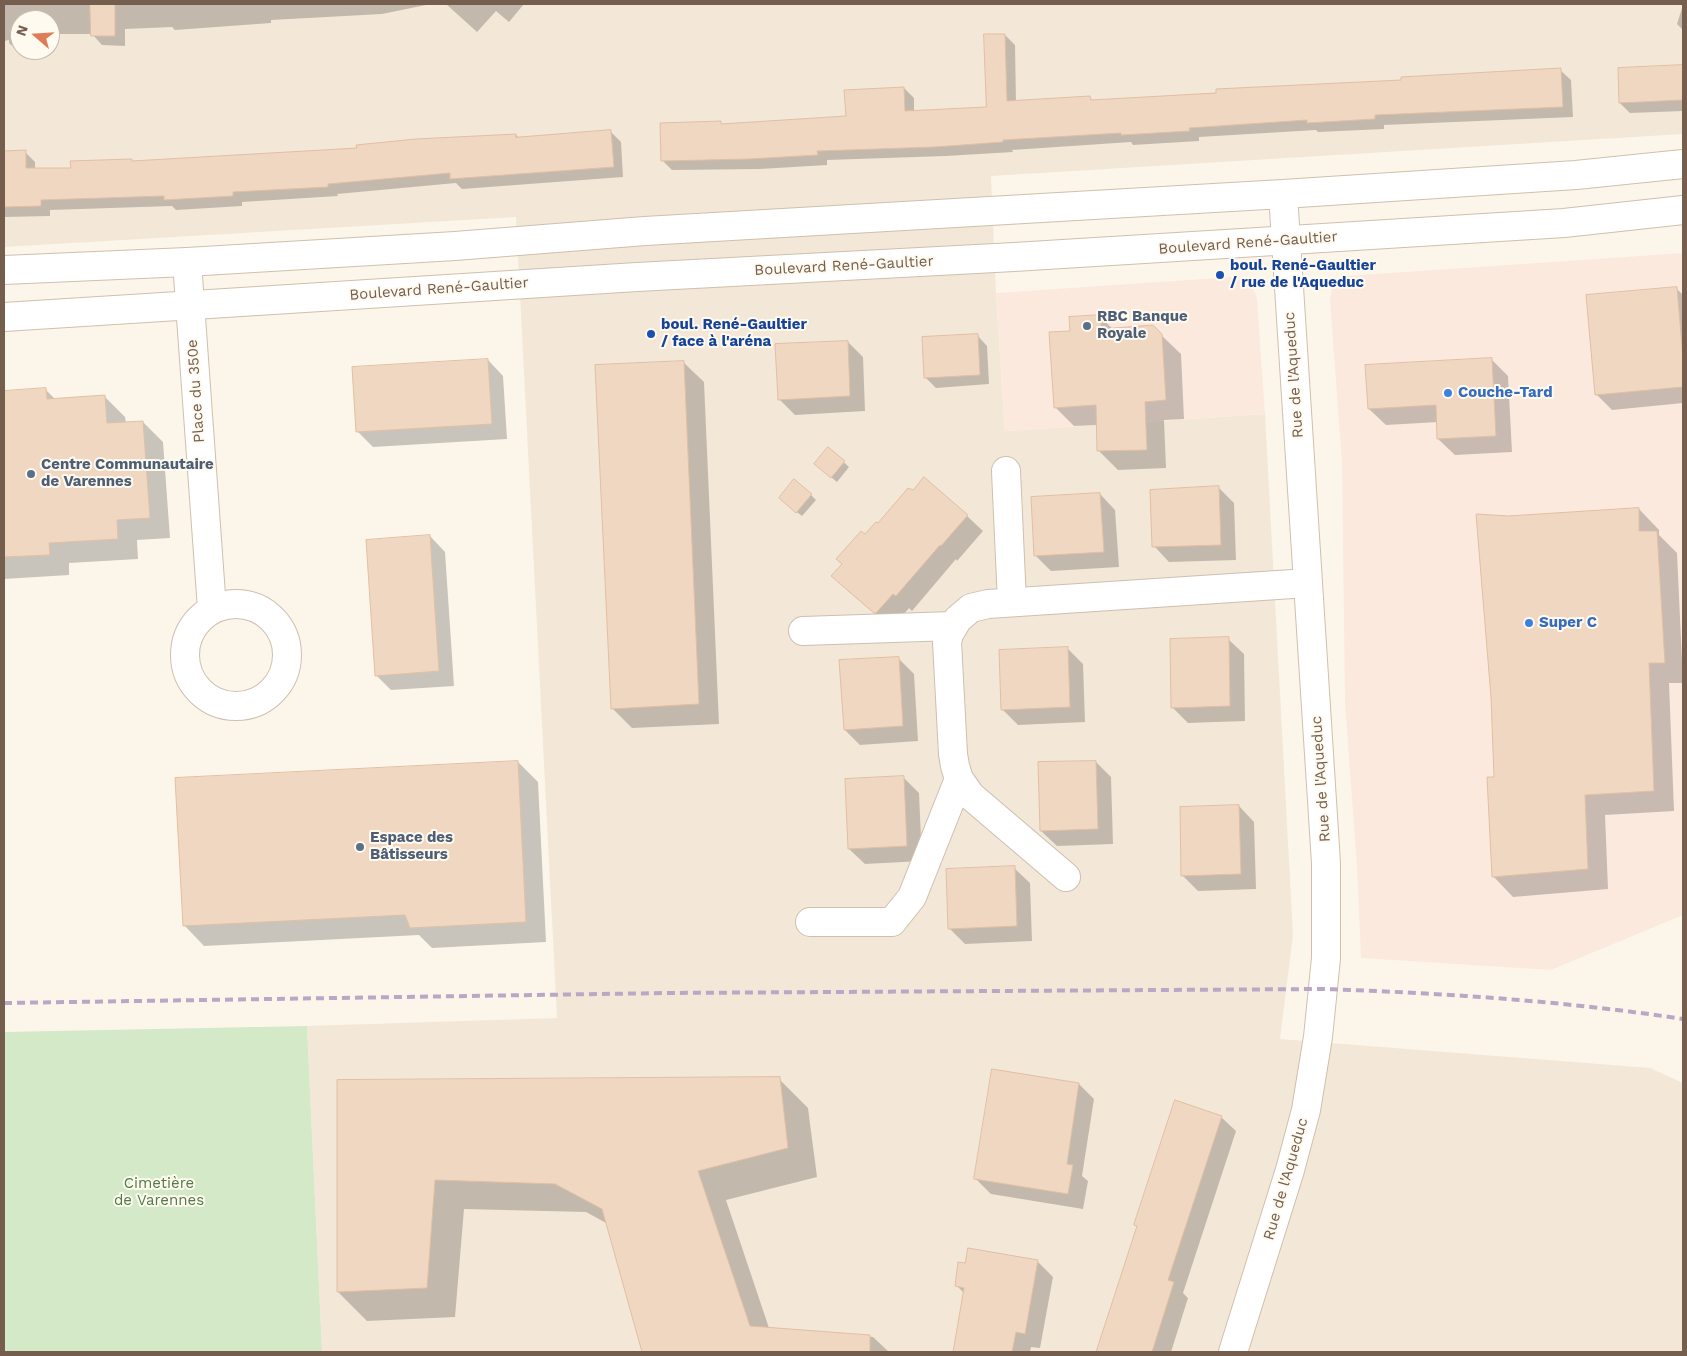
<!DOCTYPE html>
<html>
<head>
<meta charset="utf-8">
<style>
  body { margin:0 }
  #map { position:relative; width:1687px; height:1356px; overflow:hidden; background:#fcf6ea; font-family:"Work Sans",sans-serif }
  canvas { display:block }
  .frame { position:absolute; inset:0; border:5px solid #765e4e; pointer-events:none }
  .north { position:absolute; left:10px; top:10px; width:50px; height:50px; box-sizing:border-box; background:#fefaf0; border:1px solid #c8bcaf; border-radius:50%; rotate:289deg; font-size:14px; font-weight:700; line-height:20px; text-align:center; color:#765e4e }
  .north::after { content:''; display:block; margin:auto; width:18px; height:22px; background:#e07c55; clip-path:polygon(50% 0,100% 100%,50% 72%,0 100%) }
</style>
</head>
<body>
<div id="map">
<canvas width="1687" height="1356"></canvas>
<div class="frame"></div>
<div class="north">N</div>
</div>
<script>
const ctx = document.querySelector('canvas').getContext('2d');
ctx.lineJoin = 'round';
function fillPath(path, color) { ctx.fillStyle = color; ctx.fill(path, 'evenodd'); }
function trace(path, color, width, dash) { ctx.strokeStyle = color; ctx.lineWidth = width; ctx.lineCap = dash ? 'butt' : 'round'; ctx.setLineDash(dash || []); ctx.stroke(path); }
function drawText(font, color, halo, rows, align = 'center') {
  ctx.font = font + ' "Work Sans",sans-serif'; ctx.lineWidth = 4; ctx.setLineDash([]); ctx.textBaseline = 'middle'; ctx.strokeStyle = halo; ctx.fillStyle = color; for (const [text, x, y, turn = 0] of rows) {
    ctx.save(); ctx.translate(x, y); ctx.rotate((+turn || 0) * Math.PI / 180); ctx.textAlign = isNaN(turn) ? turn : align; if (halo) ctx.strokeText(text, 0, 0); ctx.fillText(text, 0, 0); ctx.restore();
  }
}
fillPath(new Path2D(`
  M 4,4 L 1683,4 L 1683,134 L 991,176 L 996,293 L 1005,431 L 1265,414 L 1293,935 L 1280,1039 L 1650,1068 L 1683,1083 L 1683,1352 L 322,1352 L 307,1026 L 557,1018 L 516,217 L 4,247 ZM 20,20 L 50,20 L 50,50 L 20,50 Z`), '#f3e8d8');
fillPath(new Path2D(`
  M 1683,253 L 1683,915 L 1551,970 L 1361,958 L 1357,867 L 1345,703 L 1342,464 L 1330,300 L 1332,288 L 1340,278 L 1346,276 Z
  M 1233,277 L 1248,284 L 1255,292 L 1257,299 L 1265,414 L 1005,431 L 996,293 Z`), '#fbe9de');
fillPath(new Path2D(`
  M 307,1026 L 322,1352 L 4,1352 L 4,1032 Z`), '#d3e9c8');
fillPath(new Path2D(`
  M 4,4 L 426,4 L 426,5 L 382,14 L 271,20 L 271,23 L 175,30 L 172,27 L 125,29 L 125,46 L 102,45 L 92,34 L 50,34 L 50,20 L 20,20 L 20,50 L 40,50 L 40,52 L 20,53 L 9,43 L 9,40 L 4,41 Z
  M 446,4 L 524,4 L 509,22 L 496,11 L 477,32 Z
  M 1683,5 L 1683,30 L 1677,24 Z
  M 1005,35 L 1015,45 L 1016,102 L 1090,98 L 1093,101 L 1560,70 L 1571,80 L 1573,117 L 1384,125 L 1384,129 L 1318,132 L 1316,130 L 1199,137 L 1199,141 L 1133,145 L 1131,142 L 1012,150 L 1013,152 L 946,156 L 827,160 L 827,165 L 760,169 L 672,170 L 662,160 L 720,122 L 722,125 L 847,117 L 904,88 L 914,98 L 914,112 L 987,108 Z
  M 1683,66 L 1683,111 L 1630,113 L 1620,103 L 1619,69 Z
  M 611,132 L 621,142 L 623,177 L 462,189 L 456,183 L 337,194 L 338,196 L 242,202 L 242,206 L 176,210 L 172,206 L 50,210 L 50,216 L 4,217 L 4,152 L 25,152 L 35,162 L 35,169 L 72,169 L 131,160 L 133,162 L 358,149 L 516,135 L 519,138 Z
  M 1677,289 L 1683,295 L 1683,403 L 1612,410 L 1596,394 Z
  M 1100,317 L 1113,329 L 1161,335 L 1181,354 L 1184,419 L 1164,420 L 1166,468 L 1118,470 L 1099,451 L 1098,425 L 1074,426 L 1055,407 L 1071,332 Z
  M 977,335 L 987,346 L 989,384 L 936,388 L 925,377 Z
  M 848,342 L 863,357 L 865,411 L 795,415 L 779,399 Z
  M 1491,359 L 1508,376 L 1512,452 L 1455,455 L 1438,439 L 1438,422 L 1386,425 L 1369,409 Z
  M 488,360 L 503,376 L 507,439 L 373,447 L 357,431 Z
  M 683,362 L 704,382 L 719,724 L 632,728 L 612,708 Z
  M 46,390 L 56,400 L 105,397 L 125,417 L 126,423 L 143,422 L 163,442 L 170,538 L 137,540 L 138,559 L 69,563 L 69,575 L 4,579 L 4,393 Z
  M 829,449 L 849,467 L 837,482 L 821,469 Z
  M 1219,488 L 1234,503 L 1236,560 L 1169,562 L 1154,546 Z
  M 1100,494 L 1115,510 L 1119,567 L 1051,571 L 1036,556 Z
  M 811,495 L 816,500 L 802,516 L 785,503 Z
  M 1639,509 L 1659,530 L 1659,535 L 1677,553 L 1683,683 L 1669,683 L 1674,811 L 1605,815 L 1608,889 L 1513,897 L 1493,876 L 1495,778 L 1508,517 Z
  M 967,516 L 983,531 L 957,561 L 956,559 L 912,611 L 909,608 L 892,628 L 848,591 L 833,576 L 865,536 Z
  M 430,536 L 445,552 L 454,686 L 391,690 L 376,675 Z
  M 1228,639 L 1244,654 L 1245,721 L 1188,723 L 1172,707 Z
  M 1067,648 L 1083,664 L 1085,722 L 1018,725 L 1002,709 Z
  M 898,658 L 914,674 L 918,741 L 860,745 L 845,730 Z
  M 518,762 L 538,782 L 546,942 L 432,948 L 419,935 L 204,946 L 184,925 Z
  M 1096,762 L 1111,777 L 1113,844 L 1057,846 L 1041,831 Z
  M 904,778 L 919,793 L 922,861 L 865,864 L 849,849 Z
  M 1239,806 L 1254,822 L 1256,889 L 1198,891 L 1182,875 Z
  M 1014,868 L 1030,883 L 1032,941 L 965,944 L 949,928 Z
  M 993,1070 L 1079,1084 L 1094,1099 L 1082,1176 L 1088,1181 L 1083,1209 L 991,1194 L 976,1179 Z
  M 779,1079 L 808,1108 L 817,1177 L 726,1200 L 769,1328 L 873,1337 L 889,1352 L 644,1352 L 608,1224 L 586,1212 L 464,1209 L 455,1317 L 367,1321 L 338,1292 L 338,1081 Z
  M 1221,1117 L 1236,1131 L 1183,1293 L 1188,1298 L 1171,1352 L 1097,1352 L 1138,1227 Z
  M 1037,1261 L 1053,1277 L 1040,1348 L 1031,1347 L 1030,1352 L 954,1352 L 964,1293 L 956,1285 Z`), '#0003');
const building = new Path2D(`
  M 90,4 L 115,4 L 115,36 L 91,36 Z
  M 984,34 L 1005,34 L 1007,101 L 1090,96 L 1091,100 L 1216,93 L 1216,89 L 1401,80 L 1401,77 L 1561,68 L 1563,107 L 1375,115 L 1375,119 L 1307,123 L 1307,120 L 1189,128 L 1190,131 L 1121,135 L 1121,133 L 1003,140 L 1003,142 L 935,147 L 817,151 L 818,155 L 749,159 L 661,161 L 660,123 L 721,121 L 721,124 L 846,116 L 844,90 L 904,87 L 905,111 L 986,107 Z
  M 1683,65 L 1683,100 L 1619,103 L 1618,68 Z
  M 611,130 L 614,167 L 450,179 L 450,173 L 328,184 L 328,187 L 233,192 L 233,196 L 164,200 L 164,196 L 41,200 L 41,206 L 4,207 L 4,151 L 26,150 L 26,168 L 71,168 L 70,161 L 132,159 L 132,161 L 357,148 L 356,145 L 416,139 L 516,134 L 516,137 Z
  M 1677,287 L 1683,358 L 1683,387 L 1595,395 L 1586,295 Z
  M 1101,315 L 1101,329 L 1153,325 L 1162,334 L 1166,400 L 1145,402 L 1147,450 L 1097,451 L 1096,405 L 1054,408 L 1049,332 L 1070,331 L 1069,317 Z
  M 978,334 L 980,375 L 924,378 L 922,337 Z
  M 848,341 L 850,396 L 778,400 L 775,344 Z
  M 1492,358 L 1496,436 L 1437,439 L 1436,405 L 1368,409 L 1365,365 Z
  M 488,359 L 492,424 L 356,432 L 352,367 Z
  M 684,361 L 699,704 L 611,709 L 595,365 Z
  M 46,388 L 47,399 L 105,395 L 107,423 L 143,421 L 150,518 L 117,520 L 118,539 L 49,543 L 50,555 L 4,557 L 4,391 Z
  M 828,447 L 845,461 L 831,478 L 814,464 Z
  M 924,477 L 968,515 L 941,546 L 940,545 L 896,596 L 893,594 L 876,613 L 874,613 L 831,576 L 842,564 L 836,559 L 861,531 L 865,534 L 876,522 L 878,523 L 908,488 L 913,490 Z
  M 794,479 L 812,494 L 796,513 L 779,498 Z
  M 1219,486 L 1221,545 L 1152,547 L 1150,490 Z
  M 1100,493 L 1104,552 L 1034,556 L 1031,497 Z
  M 1639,508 L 1639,531 L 1657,531 L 1665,663 L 1649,663 L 1654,791 L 1585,795 L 1588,869 L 1492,877 L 1487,777 L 1494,777 L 1491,697 L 1476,514 L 1508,516 Z
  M 430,535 L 439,671 L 375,676 L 366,540 Z
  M 1229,637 L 1230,706 L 1171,708 L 1170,639 Z
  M 1068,647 L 1070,707 L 1001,710 L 999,650 Z
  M 899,657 L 903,726 L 844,730 L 839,660 Z
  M 518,761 L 526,922 L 410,928 L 405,915 L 183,926 L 175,778 Z
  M 1096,761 L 1098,829 L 1040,831 L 1038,762 Z
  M 904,776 L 907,846 L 848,849 L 845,779 Z
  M 1239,805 L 1241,874 L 1181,876 L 1180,807 Z
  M 1015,866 L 1017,926 L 948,929 L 946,869 Z
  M 992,1069 L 1079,1083 L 1067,1164 L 1073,1165 L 1068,1194 L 974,1179 Z
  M 780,1077 L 788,1148 L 698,1171 L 750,1326 L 870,1335 L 870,1352 L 642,1352 L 602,1209 L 555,1184 L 435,1180 L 427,1288 L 337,1292 L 337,1080 Z
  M 1175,1100 L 1222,1116 L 1168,1280 L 1174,1282 L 1152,1352 L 1096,1352 L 1137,1226 L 1134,1225 Z
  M 968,1248 L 1038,1260 L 1025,1334 L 1016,1332 L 1012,1352 L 953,1352 L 964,1288 L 955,1286 L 958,1262 L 965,1263 Z`);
fillPath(building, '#f0d7c2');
trace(building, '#e2bfa3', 1);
const street = new Path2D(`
  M 187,262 L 212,609
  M 1006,471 L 1012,602
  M185 655a51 51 0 1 1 102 0a51 51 0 1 1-102 0Z
  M 803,631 L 953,626
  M 1066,877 L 971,796 L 959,779 L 955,766 L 953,754 L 947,642 L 949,634 L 958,619 L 971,608 L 988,604 L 1308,583
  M 810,922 L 892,922 L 912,897 L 959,779`);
const secondary = new Path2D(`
  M 4,270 L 187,262 L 455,246 L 645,231 L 1283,194 L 1576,175 L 1683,164
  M 4,317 L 637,277 L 1014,257 L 1323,238 L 1564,223 L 1683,210
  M 1233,1352 L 1290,1170 L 1306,1110 L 1318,1037 L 1326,958 L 1326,863 L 1283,194`);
trace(street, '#cebfb0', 30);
trace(secondary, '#d0bfad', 30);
trace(street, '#fff', 28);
trace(secondary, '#fff', 28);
trace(new Path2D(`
  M 4,1003 L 666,993 L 1324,989 C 1444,993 1564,1001 1683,1019`), '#baa7c6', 4, [8, 5]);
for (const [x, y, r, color] of [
  [1220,275,5,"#1a4fb4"],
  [1087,326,5,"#5c6f8a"],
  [651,334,5,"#1a4fb4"],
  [1448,393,5,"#3f7fe0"],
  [31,474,5,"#5c6f8a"],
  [1529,623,5,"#3f7fe0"],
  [360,847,5,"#5c6f8a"]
]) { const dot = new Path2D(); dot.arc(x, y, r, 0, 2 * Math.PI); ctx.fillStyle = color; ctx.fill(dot); trace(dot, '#fefaf0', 2); }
drawText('15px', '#765e4e', '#fefaf0', [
  ["Boulevard René-Gaultier",1248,243,-4],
  ["Boulevard René-Gaultier",844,266,-3],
  ["Boulevard René-Gaultier",439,289,-4],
  ["Rue de l'Aqueduc",1294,375,-94],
  ["Place du 350e",196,391,-94],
  ["Rue de l'Aqueduc",1321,779,-94],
  ["Rue de l'Aqueduc",1286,1179,-74]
]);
drawText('bold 15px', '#164399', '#fefaf0', [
  ["boul. René-Gaultier",1230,266],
  ["/ rue de l'Aqueduc",1230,283],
  ["boul. René-Gaultier",661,325],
  ["/ face à l'aréna",661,342]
], 'left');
drawText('bold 15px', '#4e5e75', '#fefaf0', [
  ["RBC Banque",1097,317],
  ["Royale",1097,334],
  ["Centre Communautaire",41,465],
  ["de Varennes",41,482],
  ["Espace des",370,838],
  ["Bâtisseurs",370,855]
], 'left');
drawText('bold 15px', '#366cbe', '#fefaf0', [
  ["Couche-Tard",1458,393],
  ["Super C",1539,623]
], 'left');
drawText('15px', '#527b46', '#fefaf0', [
  ["Cimetière",159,1184],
  ["de Varennes",159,1201]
]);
</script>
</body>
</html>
